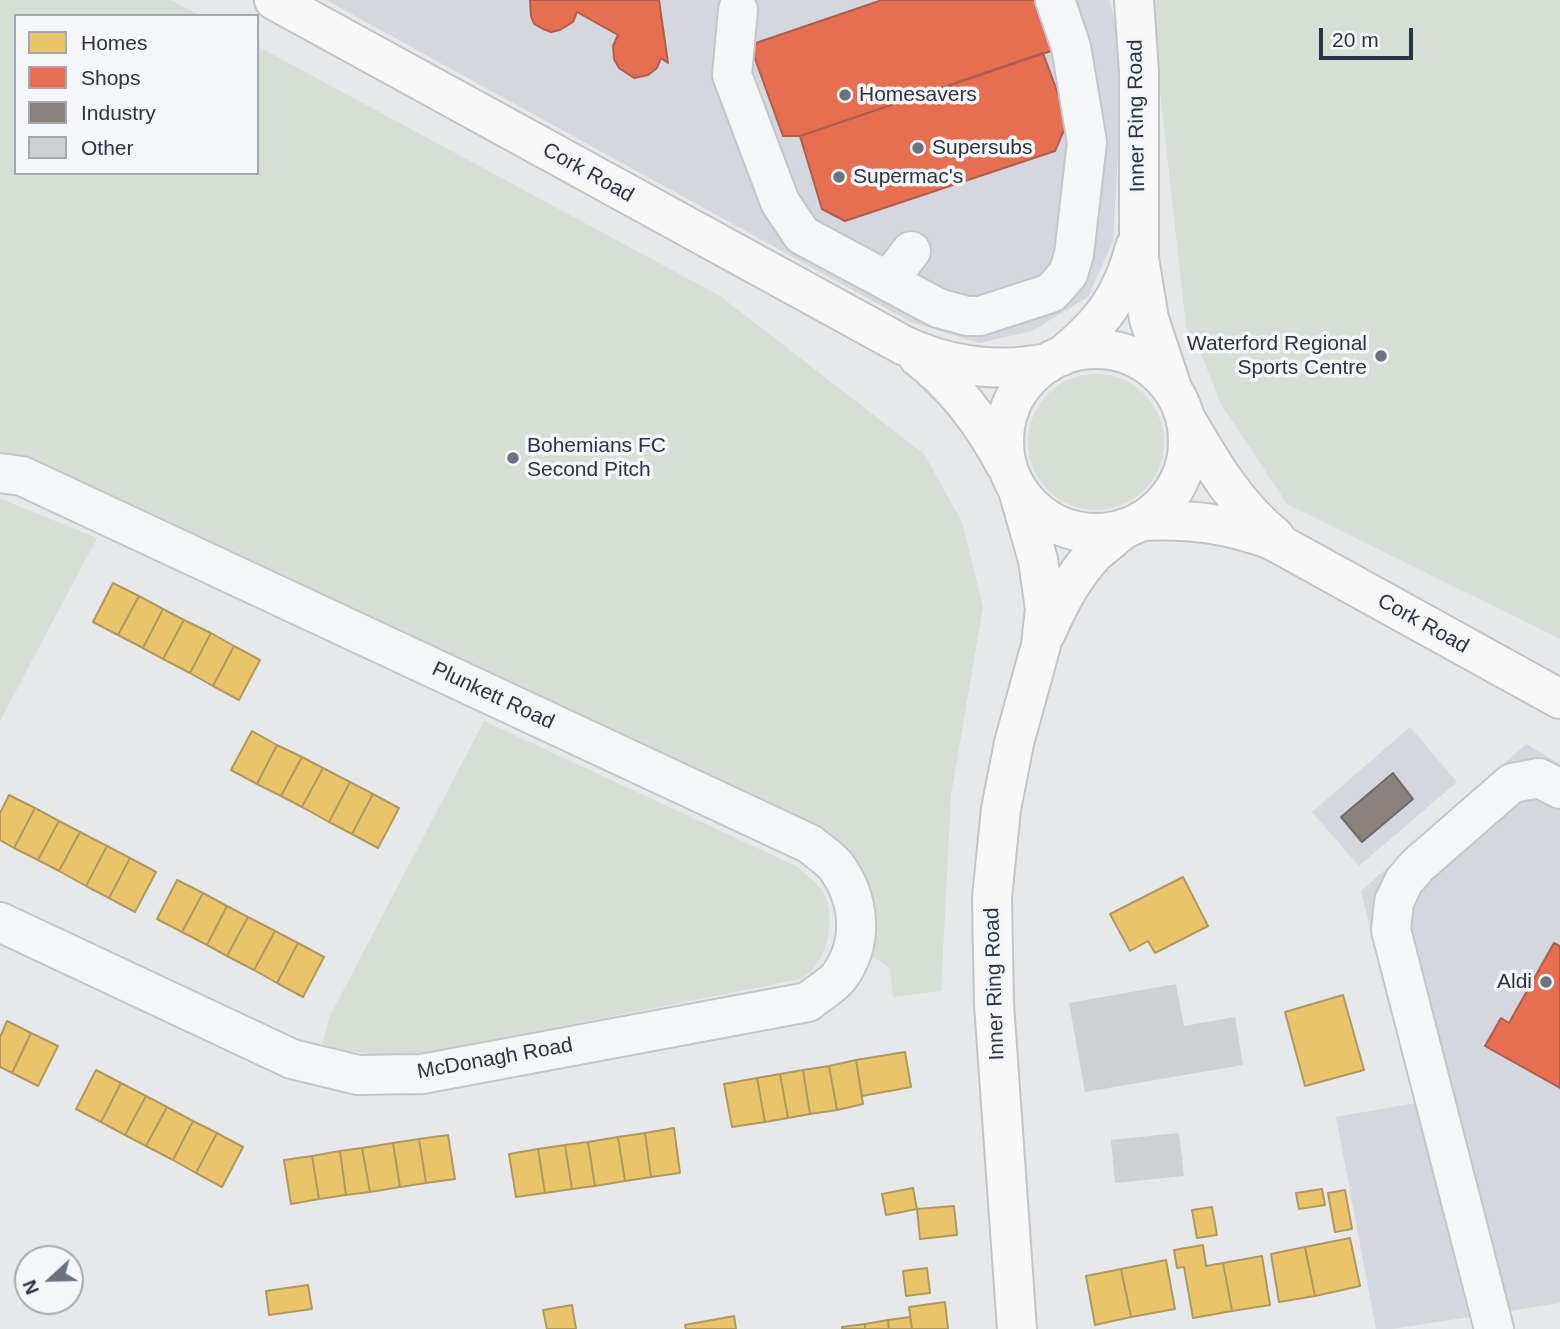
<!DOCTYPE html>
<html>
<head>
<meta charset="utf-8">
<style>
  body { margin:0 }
  #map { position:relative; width:1560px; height:1329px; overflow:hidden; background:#e6e8ea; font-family:Helvetica,sans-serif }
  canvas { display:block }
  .legend { position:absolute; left:14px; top:14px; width:245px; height:161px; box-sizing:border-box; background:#f4f6f9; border:2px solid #a4a8b1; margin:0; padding:9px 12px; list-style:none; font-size:21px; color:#2b3445 }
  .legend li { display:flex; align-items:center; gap:14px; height:35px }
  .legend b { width:35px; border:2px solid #a4a8b1 }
  .north { position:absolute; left:14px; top:1245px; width:70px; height:70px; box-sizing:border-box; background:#f4f6f9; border:2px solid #a4a8b1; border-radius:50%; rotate:248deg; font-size:19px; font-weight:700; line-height:28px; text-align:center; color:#2b3445 }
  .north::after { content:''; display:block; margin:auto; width:24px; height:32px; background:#6c737f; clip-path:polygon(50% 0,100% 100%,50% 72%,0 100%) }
  .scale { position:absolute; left:1319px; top:28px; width:94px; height:32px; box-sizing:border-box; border:4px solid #2b3445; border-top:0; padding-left:9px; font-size:21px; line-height:24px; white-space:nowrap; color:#2b3445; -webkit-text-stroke:5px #f4f6f9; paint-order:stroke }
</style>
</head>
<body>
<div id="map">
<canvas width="1560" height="1329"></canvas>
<ul class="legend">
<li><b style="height:19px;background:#e9c46a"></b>Homes</li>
<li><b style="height:19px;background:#e76f51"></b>Shops</li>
<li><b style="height:19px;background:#8a817c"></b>Industry</li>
<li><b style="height:19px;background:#ced0d3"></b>Other</li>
</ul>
<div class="north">N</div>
<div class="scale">20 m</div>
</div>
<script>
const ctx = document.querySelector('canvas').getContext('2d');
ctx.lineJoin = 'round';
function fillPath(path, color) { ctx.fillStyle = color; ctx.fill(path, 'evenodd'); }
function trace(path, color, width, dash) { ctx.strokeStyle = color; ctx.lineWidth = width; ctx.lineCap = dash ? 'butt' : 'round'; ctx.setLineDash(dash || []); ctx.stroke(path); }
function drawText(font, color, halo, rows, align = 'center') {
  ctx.font = font + ' Helvetica,sans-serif'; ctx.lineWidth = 7; ctx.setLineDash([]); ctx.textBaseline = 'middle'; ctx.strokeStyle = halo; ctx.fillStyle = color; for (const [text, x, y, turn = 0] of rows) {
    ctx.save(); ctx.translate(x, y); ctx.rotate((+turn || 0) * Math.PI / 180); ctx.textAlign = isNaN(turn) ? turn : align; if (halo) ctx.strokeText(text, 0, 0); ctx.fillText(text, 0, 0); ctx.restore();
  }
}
fillPath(new Path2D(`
  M 326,0 L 1109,0 L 1124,53 L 1113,241 L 1088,297 L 1032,331 L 979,343 L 911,322 Z
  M 1410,727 L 1457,782 L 1359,866 L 1312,812 Z
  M 1526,744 L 1560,764 L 1560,1303 L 1392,1329 L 1376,1329 L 1336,1117 L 1415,1103 L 1361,891 Z`), '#d4d7dd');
fillPath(new Path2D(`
  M 0,0 L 171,0 L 201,16 L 16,16 L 16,173 L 257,173 L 257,46 L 720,296 L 924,454 L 962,522 L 983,607 L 951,795 L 941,991 L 893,997 L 890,968 L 866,952 L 819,830 L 0,452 Z
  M 1150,0 L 1560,0 L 1560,639 L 1287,504 L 1221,404 L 1202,356 L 1186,327 Z
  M1028 442a68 68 0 1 1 136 0a68 68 0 1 1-136 0Z
  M 1,499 L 97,538 L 0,721 L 0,500 Z
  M 484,721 L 798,867 C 806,875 819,884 824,894 C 836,918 828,964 803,977 C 794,981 781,982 771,985 L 420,1054 L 382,1056 L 322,1047 L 329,1018 Z`), '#d6ded6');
const homes = new Path2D(`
  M 113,583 L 139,596 L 118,635 L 93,622 Z
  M 139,596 L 163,609 L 143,648 L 118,635 Z
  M 163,609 L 184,620 L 163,659 L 143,648 Z
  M 184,620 L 211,633 L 190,673 L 163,659 Z
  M 211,633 L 234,646 L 213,686 L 190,673 Z
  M 234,646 L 260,660 L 239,700 L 213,686 Z
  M 252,731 L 277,745 L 257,784 L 231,770 Z
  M 277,745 L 302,757 L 281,796 L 257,784 Z
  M 302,757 L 323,768 L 302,807 L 281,796 Z
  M 323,768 L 350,782 L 329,822 L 302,807 Z
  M 350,782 L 373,794 L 352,834 L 329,822 Z
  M 373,794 L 399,808 L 378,848 L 352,834 Z
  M 9,795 L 35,808 L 14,848 L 0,840 L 0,813 Z
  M 35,808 L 59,821 L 38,860 L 14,848 Z
  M 59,821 L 80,832 L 59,871 L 38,860 Z
  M 80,832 L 107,846 L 86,886 L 59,871 Z
  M 107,846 L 130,858 L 109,898 L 86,886 Z
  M 130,858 L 156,872 L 135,912 L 109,898 Z
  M 1183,877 L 1208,926 L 1155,953 L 1148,941 L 1130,951 L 1110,914 Z
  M 177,880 L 203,893 L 182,932 L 157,919 Z
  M 203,893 L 227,906 L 207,945 L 182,932 Z
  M 227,906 L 248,917 L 227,956 L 207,945 Z
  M 248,917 L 275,931 L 254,970 L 227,956 Z
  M 275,931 L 298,943 L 277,983 L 254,970 Z
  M 298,943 L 324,957 L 303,997 L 277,983 Z
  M 1343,995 L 1364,1070 L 1305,1086 L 1285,1012 Z
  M 7,1021 L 31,1033 L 12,1073 L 0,1067 L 0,1037 Z
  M 31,1033 L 58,1046 L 38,1086 L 12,1073 Z
  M 905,1052 L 911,1087 L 862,1096 L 856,1060 Z
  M 856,1060 L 863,1104 L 837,1110 L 829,1066 Z
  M 829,1066 L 837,1110 L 810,1114 L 803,1070 Z
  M 96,1070 L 121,1083 L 101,1122 L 76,1109 Z
  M 803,1070 L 810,1114 L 788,1118 L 780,1074 Z
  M 780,1074 L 788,1118 L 765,1122 L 757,1078 Z
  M 757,1078 L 765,1122 L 732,1127 L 724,1084 Z
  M 121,1083 L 146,1096 L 125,1135 L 101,1122 Z
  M 146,1096 L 167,1107 L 146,1146 L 125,1135 Z
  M 167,1107 L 193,1121 L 173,1160 L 146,1146 Z
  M 193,1121 L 217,1133 L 196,1173 L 173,1160 Z
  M 674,1128 L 680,1173 L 651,1177 L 645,1133 Z
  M 217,1133 L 243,1147 L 222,1187 L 196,1173 Z
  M 645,1133 L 651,1177 L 625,1181 L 618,1137 Z
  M 448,1135 L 455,1179 L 426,1183 L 419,1139 Z
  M 618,1137 L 625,1181 L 595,1186 L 588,1142 Z
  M 419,1139 L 426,1183 L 400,1187 L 393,1143 Z
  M 588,1142 L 595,1186 L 572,1189 L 565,1145 Z
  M 393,1143 L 400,1187 L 370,1192 L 362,1148 Z
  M 565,1145 L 572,1189 L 545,1193 L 538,1149 Z
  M 362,1148 L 370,1192 L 346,1195 L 340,1151 Z
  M 538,1149 L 545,1193 L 516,1197 L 509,1154 Z
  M 340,1151 L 346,1195 L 319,1199 L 312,1156 Z
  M 312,1156 L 319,1199 L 291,1204 L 284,1160 Z
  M 913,1188 L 917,1209 L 886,1215 L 882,1194 Z
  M 1322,1189 L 1325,1205 L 1299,1209 L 1296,1193 Z
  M 1345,1190 L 1352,1229 L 1335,1232 L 1328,1193 Z
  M 954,1206 L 957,1235 L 920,1239 L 917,1209 Z
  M 1212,1207 L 1217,1235 L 1197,1238 L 1192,1210 Z
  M 1350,1238 L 1360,1286 L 1315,1296 L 1305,1247 Z
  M 1203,1245 L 1206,1266 L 1223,1263 L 1232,1311 L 1193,1318 L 1184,1267 L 1177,1268 L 1174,1250 Z
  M 1305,1247 L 1315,1296 L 1279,1302 L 1271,1254 Z
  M 1262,1256 L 1270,1305 L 1232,1311 L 1223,1263 Z
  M 1166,1260 L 1175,1309 L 1131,1317 L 1121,1269 Z
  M 927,1268 L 930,1293 L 906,1296 L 903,1271 Z
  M 1121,1269 L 1131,1317 L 1095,1325 L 1086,1276 Z
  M 308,1285 L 312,1309 L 269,1315 L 266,1291 Z
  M 945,1302 L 948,1329 L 912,1329 L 909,1307 Z
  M 572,1305 L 576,1329 L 547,1329 L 543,1310 Z
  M 734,1316 L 736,1329 L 686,1329 L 685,1325 Z
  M 910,1317 L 912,1329 L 889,1329 L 888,1320 Z
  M 888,1320 L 889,1329 L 865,1329 L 865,1324 Z
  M 865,1324 L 865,1329 L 842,1329 L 842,1327 Z`);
fillPath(homes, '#e9c46a');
trace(homes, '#b0995f', 2);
const shops = new Path2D(`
  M 530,0 L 659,0 L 668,63 L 661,58 L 657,68 L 648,75 L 634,78 L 619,68 L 614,59 L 613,46 L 618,35 L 577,12 L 573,22 L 560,30 L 551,32 L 543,29 L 534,24 L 531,16 Z
  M 882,0 L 1038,0 L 1054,50 L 800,136 L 783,136 L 750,45 Z
  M 1043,53 L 1068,121 L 1055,151 L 845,221 L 822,209 L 800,136 Z
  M 1554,943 L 1560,946 L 1560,1088 L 1485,1046 L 1501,1018 L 1509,1023 Z`);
fillPath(shops, '#e76f51');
trace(shops, '#af5d4d', 2);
const industry = new Path2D(`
  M 1393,773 L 1413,799 L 1362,842 L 1341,817 Z`);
fillPath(industry, '#8a817c');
trace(industry, '#6e6a6c', 2);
fillPath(new Path2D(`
  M 1176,984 L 1184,1026 L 1235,1017 L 1243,1065 L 1085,1092 L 1069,1003 Z
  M 1179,1133 L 1184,1176 L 1115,1183 L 1111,1140 Z`), '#ced0d3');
const minor = new Path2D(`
  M 738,10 L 732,75 L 780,202 L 802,235 L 938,308 L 967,316 L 980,316 L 1051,293 L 1068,274 L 1074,254 L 1087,142 L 1071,47 L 1055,0
  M 888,281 L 911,251
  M 0,473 L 22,476 L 810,844 C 818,851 828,857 835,865 C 860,898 865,943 838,978 C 830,987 817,994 808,1002 L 422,1074 L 358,1075 L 292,1059 L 0,922
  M 1494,1329 L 1391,930 L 1394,902 L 1404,881 L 1418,865 L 1512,783 L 1539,778 L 1560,789`);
const major = new Path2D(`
  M 274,0 L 903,345 C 950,367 997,373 1048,363
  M 1134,0 L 1139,72 L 1139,258 L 1149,319 L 1172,388
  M1004 441a92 92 0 1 1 184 0a92 92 0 1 1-184 0Z
  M 1062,356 C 1102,323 1122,297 1135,247
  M 918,357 C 956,386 983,423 1005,464
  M 1187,421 C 1212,464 1236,505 1275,537
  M 1141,521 C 1191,519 1225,523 1272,540 L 1560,699
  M 1046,633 C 1058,605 1074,575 1095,553 C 1105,544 1115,537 1125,528
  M 1017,1329 L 994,1004 L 992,898 L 1001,809 L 1014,743 L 1041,645 L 1045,609 L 1038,560 L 1018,490`);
trace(minor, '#c4c6c8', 42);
trace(major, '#c2c5c8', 42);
trace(minor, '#f5f6f7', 38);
trace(major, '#f8f8f8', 38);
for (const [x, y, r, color] of [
  [845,95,7,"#6c737f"],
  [918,148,7,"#6c737f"],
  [839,177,7,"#6c737f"],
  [1381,356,7,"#6c737f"],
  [513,458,7,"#6c737f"],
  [1546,982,7,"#6c737f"]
]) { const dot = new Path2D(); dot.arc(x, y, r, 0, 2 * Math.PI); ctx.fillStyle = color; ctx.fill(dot); trace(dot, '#f4f6f9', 2.5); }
drawText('21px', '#2b3445', '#f4f6f9', [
  ["Homesavers",859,95],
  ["Supersubs",932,148],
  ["Supermac's",853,177],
  ["Waterford Regional",1367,344,"right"],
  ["Sports Centre",1367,368,"right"],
  ["Bohemians FC",527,446],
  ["Second Pitch",527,470],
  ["Aldi",1532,982,"right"]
], 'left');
drawText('21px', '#2b3445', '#f4f6f9', [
  ["Inner Ring Road",1137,116,-91],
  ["Cork Road",588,173,29],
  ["Cork Road",1423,624,29],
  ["Plunkett Road",493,696,25],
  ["Inner Ring Road",995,984,-92],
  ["McDonagh Road",495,1059,-10]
]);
</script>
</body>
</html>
